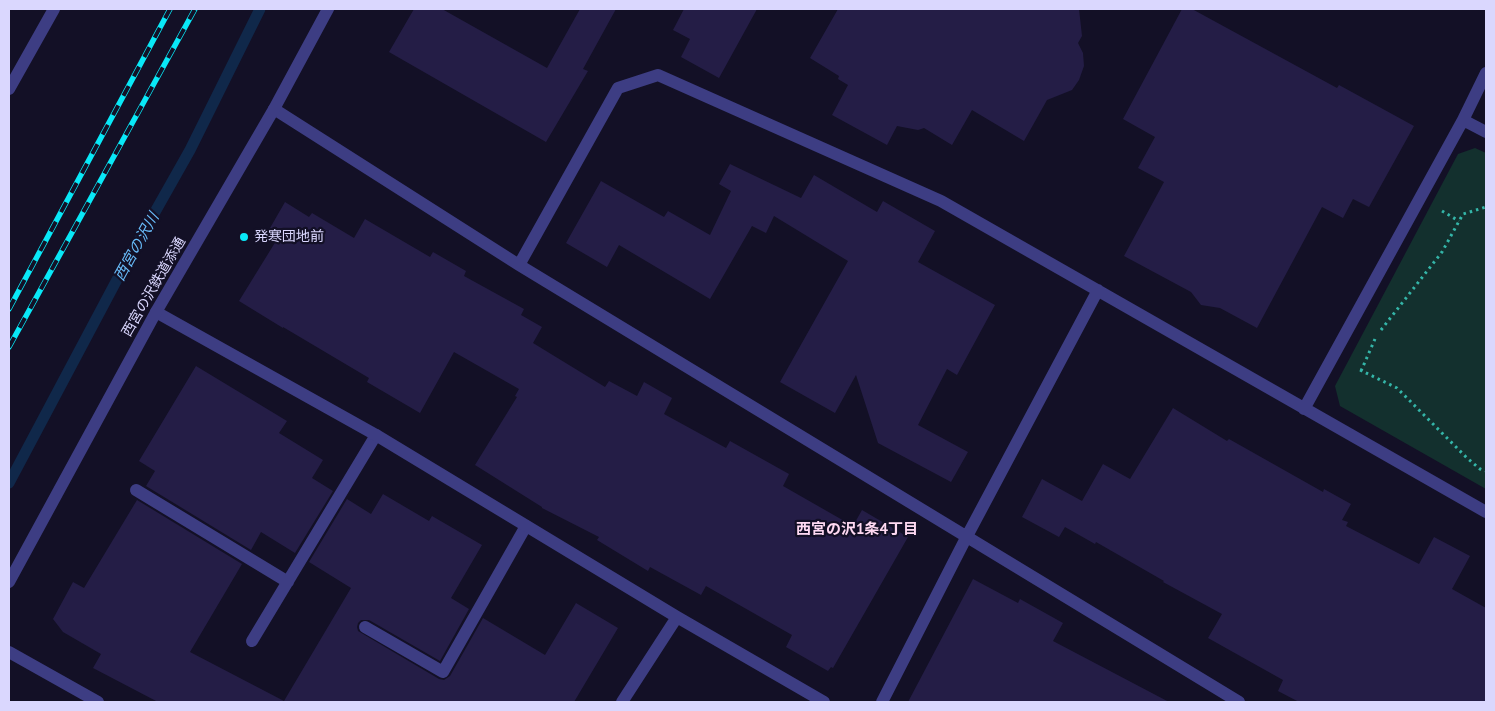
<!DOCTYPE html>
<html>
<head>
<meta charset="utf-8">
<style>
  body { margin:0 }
  #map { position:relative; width:1495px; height:711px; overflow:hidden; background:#131026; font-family:"PT Sans",sans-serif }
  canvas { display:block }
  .frame { position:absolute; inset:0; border:10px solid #dad7fe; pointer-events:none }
</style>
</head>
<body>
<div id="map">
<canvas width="1495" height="711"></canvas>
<div class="frame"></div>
</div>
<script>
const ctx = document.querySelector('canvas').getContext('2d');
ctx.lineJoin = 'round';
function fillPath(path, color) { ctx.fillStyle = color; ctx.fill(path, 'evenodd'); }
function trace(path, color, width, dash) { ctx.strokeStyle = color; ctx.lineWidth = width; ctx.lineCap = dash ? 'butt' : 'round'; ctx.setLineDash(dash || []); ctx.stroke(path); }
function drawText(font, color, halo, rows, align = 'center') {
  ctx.font = font + ' "PT Sans","Noto Sans JP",sans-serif'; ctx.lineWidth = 4.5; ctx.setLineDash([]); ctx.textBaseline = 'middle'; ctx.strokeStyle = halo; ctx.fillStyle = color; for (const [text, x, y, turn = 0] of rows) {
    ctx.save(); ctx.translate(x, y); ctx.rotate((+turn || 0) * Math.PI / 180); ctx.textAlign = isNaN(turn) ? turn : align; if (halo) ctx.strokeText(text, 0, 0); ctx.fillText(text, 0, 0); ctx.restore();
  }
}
fillPath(new Path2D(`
  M 1475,148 L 1486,153 L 1486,489 L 1340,406 L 1335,386 L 1458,154 Z`), '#13302e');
trace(new Path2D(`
  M 9,483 L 120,274 L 190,150 L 260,9`), '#10284a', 11);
fillPath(new Path2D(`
  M 414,9 L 442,9 L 547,68 L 580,9 L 616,9 L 583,69 L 588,71 L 546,142 L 389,52 Z
  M 684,9 L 757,9 L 719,78 L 681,57 L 690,39 L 673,30 Z
  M 838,9 L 1079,9 L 1082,36 L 1078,43 L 1083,53 L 1084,66 L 1079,80 L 1072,90 L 1047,100 L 1024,141 L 972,110 L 952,145 L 924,128 L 918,130 L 897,126 L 887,145 L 832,115 L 848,85 L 838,79 L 839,76 L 810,58 Z
  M 1182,9 L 1192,9 L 1337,88 L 1339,85 L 1414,126 L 1369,207 L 1353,199 L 1343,218 L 1322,207 L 1257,328 L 1220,308 L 1201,305 L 1191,292 L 1124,256 L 1164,182 L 1138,168 L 1155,137 L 1123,119 Z
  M 730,164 L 801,198 L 814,175 L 877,212 L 883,201 L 935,231 L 918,262 L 995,305 L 957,375 L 947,369 L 918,425 L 968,452 L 951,482 L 878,443 L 856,375 L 835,413 L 780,382 L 848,261 L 774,216 L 766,233 L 752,226 L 710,299 L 619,245 L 607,267 L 566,243 L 601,181 L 664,217 L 668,211 L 710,235 L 731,191 L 719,184 Z
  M 285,202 L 309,217 L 312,213 L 354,238 L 365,219 L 430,257 L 433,252 L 466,271 L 464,276 L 524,309 L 521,315 L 542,327 L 533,343 L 605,387 L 609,381 L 637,396 L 644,382 L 672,398 L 664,414 L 726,448 L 730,441 L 789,474 L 783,486 L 853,526 L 862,510 L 908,537 L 833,668 L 831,667 L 828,671 L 786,647 L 792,635 L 706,586 L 701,595 L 650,567 L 648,571 L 597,540 L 599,537 L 542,508 L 542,507 L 475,465 L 517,397 L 515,396 L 519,389 L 454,352 L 420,413 L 367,382 L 369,378 L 283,327 L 283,328 L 239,301 L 276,241 L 266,235 Z
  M 196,366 L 287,421 L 279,433 L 323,460 L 312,478 L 333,491 L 295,553 L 261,532 L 251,550 L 146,486 L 155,471 L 139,461 Z
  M 1173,408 L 1227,441 L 1229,439 L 1323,492 L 1324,489 L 1351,504 L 1342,520 L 1348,522 L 1346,526 L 1419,564 L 1434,537 L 1470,556 L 1452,589 L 1486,608 L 1486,702 L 1299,702 L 1278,691 L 1283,680 L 1208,638 L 1222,614 L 1163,582 L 1164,581 L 1096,542 L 1095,544 L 1065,527 L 1059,537 L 1022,517 L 1042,479 L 1082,501 L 1103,464 L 1130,479 Z
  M 383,494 L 429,521 L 432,516 L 482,545 L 451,598 L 469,609 L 440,661 L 369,620 L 361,620 L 358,623 L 357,627 L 358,631 L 439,679 L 444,680 L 450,676 L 483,618 L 545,655 L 576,603 L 618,628 L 574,702 L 158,702 L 93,668 L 101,654 L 63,632 L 53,619 L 73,582 L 84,588 L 137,500 L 242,564 L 190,652 L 284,701 L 351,588 L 309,562 L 347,499 L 371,514 Z
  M 973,579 L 1018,603 L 1020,599 L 1063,623 L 1053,641 L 1169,702 L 908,702 Z`), '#241d46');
trace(new Path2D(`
  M 1442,211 L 1459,221
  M 1381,330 L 1442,252 L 1463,214 L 1486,207
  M 1360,370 L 1397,388 L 1467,458 L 1480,469 L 1486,471
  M 1361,371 L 1375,339`), '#34b5a8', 3, [2.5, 4]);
trace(new Path2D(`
  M 136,490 L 288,582
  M 365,627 L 443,672 L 526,526
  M 252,641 L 376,435`), '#3d3d83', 12);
trace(new Path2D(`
  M 274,109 L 519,265 L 1239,702
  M 1463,120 L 1486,132
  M 519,265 L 618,88 L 658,75 L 941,201 L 1486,512
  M 156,312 L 376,435 L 677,617 L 824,702
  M 1304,409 L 1463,120 L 1486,73
  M 9,652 L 98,702
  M 622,702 L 677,617
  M 882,702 L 966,538 L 1098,290`), '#3d3d83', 12);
trace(new Path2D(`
  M 9,89 L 54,9
  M 9,582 L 156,312 L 274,109 L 328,9`), '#3d3d83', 12);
const rail = new Path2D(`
  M 9,309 L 170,9
  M 9,347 L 195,9`);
trace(rail, '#09e8f7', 5.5);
trace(rail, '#131026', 4, [11]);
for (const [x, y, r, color] of [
  [244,237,5,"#09e8f7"]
]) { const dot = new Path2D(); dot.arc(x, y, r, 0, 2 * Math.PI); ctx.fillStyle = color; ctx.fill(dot); trace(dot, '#131026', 2); }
drawText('14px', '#dad7fe', '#131026', [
  ["発寒団地前",254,237]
], 'left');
drawText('14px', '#dad7fe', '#131026', [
  ["西宮の沢鉄道添通",154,287,-60]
]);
drawText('italic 15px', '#68bcfa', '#131026', [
  ["西宮の沢川",137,247,-61]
]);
drawText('bold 15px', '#fed9f2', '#131026', [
  ["西宮の沢1条4丁目",857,530]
]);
</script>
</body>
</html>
